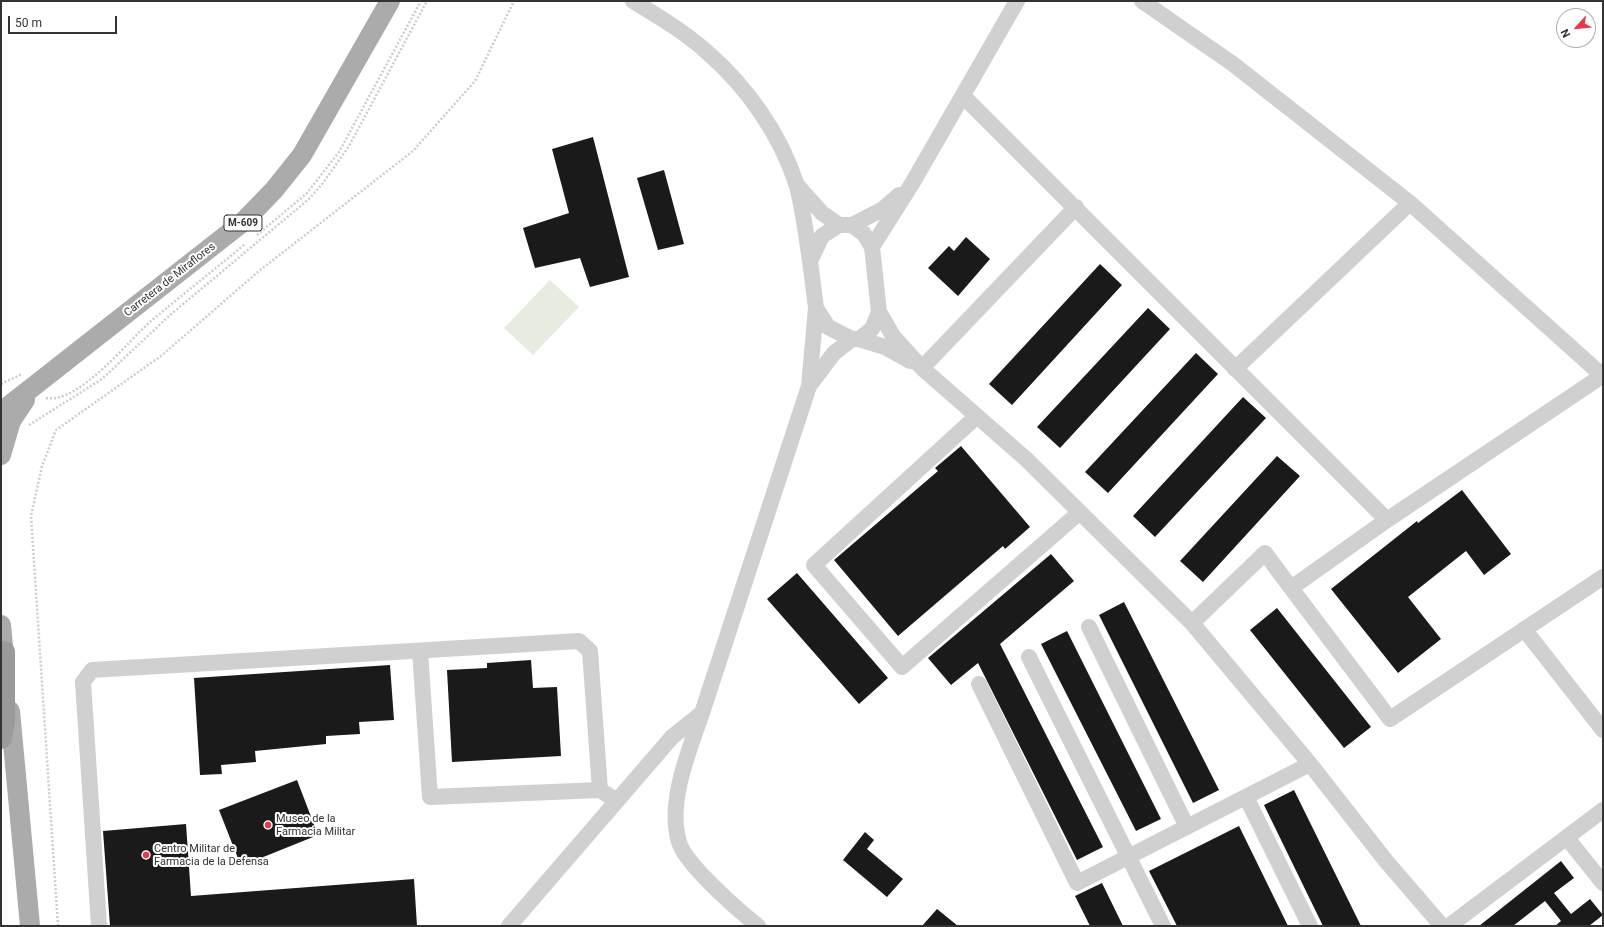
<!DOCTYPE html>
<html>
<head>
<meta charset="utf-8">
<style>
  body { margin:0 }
  #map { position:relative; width:1604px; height:927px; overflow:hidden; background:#fff; font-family:Roboto,sans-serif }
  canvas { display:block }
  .frame { position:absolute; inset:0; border:2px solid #333; pointer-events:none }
  .north { position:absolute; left:1556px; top:8px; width:40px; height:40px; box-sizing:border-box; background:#fff; border:1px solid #adadad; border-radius:50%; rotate:243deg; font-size:11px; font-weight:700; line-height:16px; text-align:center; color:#333 }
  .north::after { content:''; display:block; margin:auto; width:14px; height:18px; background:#e63946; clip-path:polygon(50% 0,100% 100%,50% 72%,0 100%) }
  .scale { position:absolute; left:8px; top:16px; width:109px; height:18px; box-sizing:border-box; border:2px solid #333; border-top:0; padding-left:5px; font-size:12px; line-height:14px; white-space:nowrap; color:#333; -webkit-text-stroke:3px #fff; paint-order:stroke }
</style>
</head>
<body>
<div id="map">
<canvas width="1604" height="927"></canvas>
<div class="frame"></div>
<div class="north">N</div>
<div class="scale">50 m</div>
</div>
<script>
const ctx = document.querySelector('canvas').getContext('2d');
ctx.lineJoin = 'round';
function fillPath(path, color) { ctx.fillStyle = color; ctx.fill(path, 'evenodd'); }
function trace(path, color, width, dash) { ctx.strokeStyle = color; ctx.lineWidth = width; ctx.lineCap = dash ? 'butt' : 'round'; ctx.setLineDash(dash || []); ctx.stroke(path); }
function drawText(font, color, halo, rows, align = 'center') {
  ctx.font = font + ' Roboto,sans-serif'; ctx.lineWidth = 4; ctx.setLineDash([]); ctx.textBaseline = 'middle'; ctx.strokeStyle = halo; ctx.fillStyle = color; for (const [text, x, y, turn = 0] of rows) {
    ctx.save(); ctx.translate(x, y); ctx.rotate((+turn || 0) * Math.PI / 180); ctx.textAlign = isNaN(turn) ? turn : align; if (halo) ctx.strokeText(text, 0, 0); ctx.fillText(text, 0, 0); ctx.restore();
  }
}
fillPath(new Path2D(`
  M 550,280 L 579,307 L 533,355 L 504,328 Z`), '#e6ecdf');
fillPath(new Path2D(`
  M 593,137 L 629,277 L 590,287 L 580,258 L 535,268 L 523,228 L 569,213 L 552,149 Z
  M 664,170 L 684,244 L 658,250 L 637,178 Z
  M 966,237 L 990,259 L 958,296 L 928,268 L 949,246 L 954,251 Z
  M 1100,264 L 1122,285 L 1012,405 L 989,384 Z
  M 1148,308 L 1170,329 L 1060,448 L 1037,427 Z
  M 1196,353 L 1218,374 L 1108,493 L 1085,472 Z
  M 1243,397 L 1266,418 L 1155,537 L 1133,516 Z
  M 961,446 L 1030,527 L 1005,549 L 1003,546 L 898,636 L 834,560 L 938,471 L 935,468 Z
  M 1277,456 L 1300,476 L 1203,582 L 1180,561 Z
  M 1462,490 L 1511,554 L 1484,575 L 1466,551 L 1408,597 L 1441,639 L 1398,673 L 1331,589 L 1417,521 L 1418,523 Z
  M 1051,554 L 1074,581 L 1000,644 L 1103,847 L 1077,860 L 978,663 L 951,685 L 928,658 Z
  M 797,573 L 888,678 L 859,704 L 767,599 Z
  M 1124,602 L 1219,790 L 1193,803 L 1099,615 Z
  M 1277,608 L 1371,727 L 1344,748 L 1250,630 Z
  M 1067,631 L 1161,819 L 1136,831 L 1041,644 Z
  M 531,660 L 533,688 L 557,687 L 561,756 L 452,762 L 447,670 L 487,668 L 487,663 Z
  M 390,665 L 394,720 L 359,722 L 360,734 L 326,736 L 326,744 L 255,751 L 256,762 L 221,765 L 222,774 L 200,775 L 194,678 Z
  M 297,780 L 318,835 L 241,866 L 219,810 Z
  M 1294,790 L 1361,926 L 1323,926 L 1264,805 Z
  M 186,824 L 191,896 L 414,879 L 417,926 L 110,926 L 103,831 Z
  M 1239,826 L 1288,926 L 1177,926 L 1149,871 Z
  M 865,832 L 874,840 L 867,849 L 903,879 L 887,897 L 843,860 Z
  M 1561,861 L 1574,878 L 1554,893 L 1571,914 L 1590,899 L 1603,915 L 1589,926 L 1555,926 L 1561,921 L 1545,901 L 1513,926 L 1479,926 Z
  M 1102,883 L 1123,926 L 1090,926 L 1075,896 Z
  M 937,909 L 958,926 L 922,926 Z`), '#1a1a1a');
trace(new Path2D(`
  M 257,235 L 307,193 L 339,152 L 421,1
  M 1,384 L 22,374
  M 46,398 C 79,404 128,341 151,321 C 182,295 214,270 245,244
  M 29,425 L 102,379 L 170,315 L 309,199 L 323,183 L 349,146 L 427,1
  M 58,926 L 31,516 L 42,466 L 56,430 L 161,356 L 259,271 L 413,151 L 475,81 L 514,1`), '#cdcdcd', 2.5, [2, 2]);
trace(new Path2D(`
  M 633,1 C 659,17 685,32 708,53 C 747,87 780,134 796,183 C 803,207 806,235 810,261
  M 1142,1 L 1233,64 L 1410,203 L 1603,376
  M 963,96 L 1387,520
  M 796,184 L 822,213 L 839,225
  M 852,225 L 883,209 L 899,195
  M 872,247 L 913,182 L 1017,1
  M 879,312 L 893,336 L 922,368 L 1026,459 L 1192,623 L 1310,764 L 1386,861 L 1442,926
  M 859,339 L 885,347 L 910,361
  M 922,368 L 1076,207
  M 1235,369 L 1410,203
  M 1602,376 L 1387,520 L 1291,588 L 1390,719 L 1603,577
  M 809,386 L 834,353 L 852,339
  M 977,416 L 814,565 L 902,667 L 1080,512
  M 1192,623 L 1265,553 L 1291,588
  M 1089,627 L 1187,827
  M 1524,629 L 1603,730
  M 420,651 L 430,797 L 600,790 L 617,801
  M 1029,657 L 1163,926
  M 979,684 L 1077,883 L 1310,764
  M 1246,797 L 1310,926
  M 1567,838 L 1603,883
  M 99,926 L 83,682 L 92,670 L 579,641 L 590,651 L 600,790
  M 509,926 L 672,737 L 702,713
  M 758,926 C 739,911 685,864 679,842 C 667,802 689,751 702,713 L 809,386 L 816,308 L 810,261 L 822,236 L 839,225 L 852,225 L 864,234 L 872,247 L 879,312 L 872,329 L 859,339 L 852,339 L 828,327 L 816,308
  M 1449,926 L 1603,810`), '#d0d0d0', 16);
trace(new Path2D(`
  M 1,412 L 243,222 L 274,190 L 302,155 L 390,1
  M 1,455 L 11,421 L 25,400
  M 1,625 L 5,667
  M 10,711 L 30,926`), '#ababab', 20);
trace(new Path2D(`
  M 1,738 L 4,721 L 4,652`), '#9a9a9a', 22);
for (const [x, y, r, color] of [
  [268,825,4,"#e63946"],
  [146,855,4,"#e63946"]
]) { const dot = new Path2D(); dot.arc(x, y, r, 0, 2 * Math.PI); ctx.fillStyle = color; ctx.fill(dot); trace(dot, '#fff', 1.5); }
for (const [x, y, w] of [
  [243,223,38]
]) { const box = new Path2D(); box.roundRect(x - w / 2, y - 8, w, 16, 3); ctx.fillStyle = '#fff'; ctx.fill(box); trace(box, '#333', 1); }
drawText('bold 10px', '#333', null, [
  ["M-609",243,223]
]);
drawText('11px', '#333', '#fff', [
  ["Carretera de Miraflores",170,280,-38]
]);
drawText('11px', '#333', '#fff', [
  ["Museo de la",276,819],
  ["Farmacia Militar",276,832],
  ["Centro Militar de",154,849],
  ["Farmacia de la Defensa",154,862]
], 'left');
</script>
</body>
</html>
